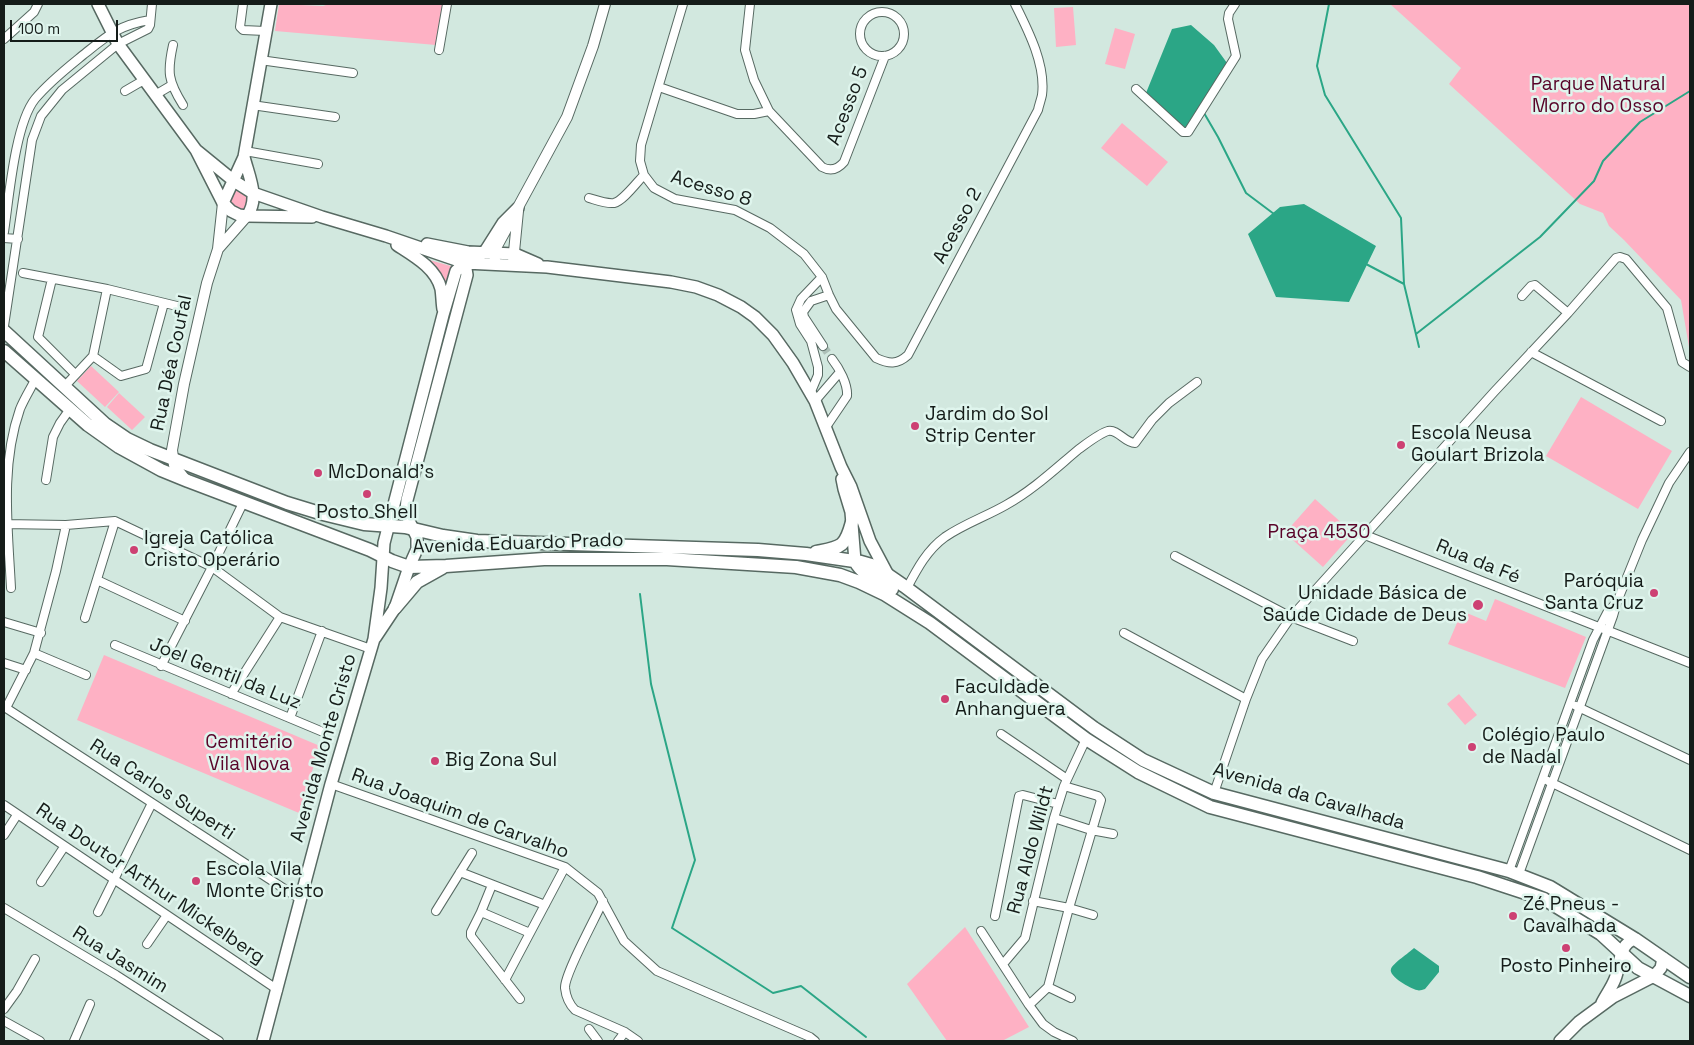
<!DOCTYPE html>
<html>
<head>
<meta charset="utf-8">
<style>
  body { margin:0 }
  #map { position:relative; width:1694px; height:1045px; overflow:hidden; background:#d2e8df; font-family:"Space Grotesk",sans-serif }
  canvas { display:block }
  .frame { position:absolute; inset:0; border:5px solid #151c19; pointer-events:none }
  .scale { position:absolute; left:10px; top:20px; width:108px; height:22px; box-sizing:border-box; border:2px solid #151c19; border-top:0; padding-left:6px; font-size:15px; line-height:18px; white-space:nowrap; color:#151c19; -webkit-text-stroke:4px #dff5ed; paint-order:stroke }
</style>
</head>
<body>
<div id="map">
<canvas width="1694" height="1045"></canvas>
<div class="frame"></div>
<div class="scale">100 m</div>
</div>
<script>
const ctx = document.querySelector('canvas').getContext('2d');
ctx.lineJoin = 'round';
function fillPath(path, color) { ctx.fillStyle = color; ctx.fill(path, 'evenodd'); }
function trace(path, color, width, dash) { ctx.strokeStyle = color; ctx.lineWidth = width; ctx.lineCap = dash ? 'butt' : 'round'; ctx.setLineDash(dash || []); ctx.stroke(path); }
function drawText(font, color, halo, rows, align = 'center') {
  ctx.font = font + ' "Space Grotesk",sans-serif'; ctx.lineWidth = 5; ctx.setLineDash([]); ctx.textBaseline = 'middle'; ctx.strokeStyle = halo; ctx.fillStyle = color; for (const [text, x, y, turn = 0] of rows) {
    ctx.save(); ctx.translate(x, y); ctx.rotate((+turn || 0) * Math.PI / 180); ctx.textAlign = isNaN(turn) ? turn : align; if (halo) ctx.strokeText(text, 0, 0); ctx.fillText(text, 0, 0); ctx.restore();
  }
}
fillPath(new Path2D(`
  M 279,4 L 323,6 L 329,4 L 443,4 L 436,45 L 275,31 Z
  M 1390,4 L 1690,4 L 1690,349 L 1689,347 L 1681,300 L 1624,240 L 1609,226 L 1603,213 L 1580,204 L 1449,84 L 1461,68 Z
  M 1073,7 L 1076,45 L 1056,47 L 1054,8 Z
  M 1115,28 L 1135,34 L 1125,69 L 1105,64 Z
  M 1122,123 L 1168,162 L 1147,186 L 1101,148 Z
  M 237,191 L 243,193 L 247,198 L 246,208 L 242,210 L 229,205 L 228,197 L 233,192 Z
  M 426,259 L 454,267 L 447,292 Z
  M 91,366 L 119,392 L 105,407 L 77,381 Z
  M 119,393 L 145,417 L 132,430 L 107,407 Z
  M 1581,397 L 1672,451 L 1638,509 L 1546,456 Z
  M 1315,499 L 1353,533 L 1323,567 L 1285,533 Z
  M 1495,599 L 1586,637 L 1565,688 L 1448,644 L 1462,611 L 1486,621 Z
  M 104,655 L 320,746 L 299,813 L 77,720 Z
  M 1459,694 L 1477,715 L 1465,725 L 1447,704 Z
  M 965,927 L 1029,1027 L 1002,1041 L 947,1041 L 907,984 Z`), '#feb1c4');
fillPath(new Path2D(`
  M 1191,25 L 1214,45 L 1227,63 L 1186,130 L 1146,93 L 1172,29 Z
  M 1304,204 L 1376,246 L 1349,302 L 1276,297 L 1248,234 L 1280,207 Z
  M 1414,948 L 1439,966 L 1439,972 L 1425,989 C 1422,990 1419,991 1417,990 C 1411,989 1388,976 1391,969 C 1393,963 1409,953 1414,948 Z`), '#2ba686');
trace(new Path2D(`
  M 1329,4 L 1317,66 L 1325,95 L 1401,218 L 1404,284 L 1419,347
  M 1204,113 L 1218,137 L 1246,193 L 1274,214
  M 1366,264 L 1404,284
  M 1416,334 L 1540,237 L 1594,181 L 1603,161 L 1640,122 L 1690,91
  M 640,594 L 651,684 L 695,860 L 672,928 L 773,993 L 801,986 L 866,1037`), '#2ba686', 2);
trace(new Path2D(`
  M 823,346 L 832,359`), '#acbfb7', 8, [8, 4]);
const minor = new Path2D(`
  M 243,4 L 240,27 L 243,30 L 265,31
  M 683,4 L 641,145 L 640,161 L 644,175 L 654,188 L 675,199 L 735,210 L 770,228 L 804,254 L 822,277 L 829,295 L 836,309 L 876,358 C 889,364 897,365 908,355 L 1038,110 C 1039,105 1041,100 1042,95 C 1046,65 1028,30 1015,4
  M 750,4 L 745,50 L 754,80 L 769,111 L 822,167 C 831,172 838,169 844,162 L 885,56
  M860 34a22 22 0 1 1 44 0a22 22 0 1 1-44 0Z
  M 4,39 L 34,12 L 38,4
  M 173,45 C 167,72 168,81 183,105
  M 439,50 L 447,4
  M 260,60 L 353,73
  M 659,87 L 737,114 L 754,114 L 769,111
  M 1136,89 L 1183,132 L 1188,132 L 1236,56 L 1228,19 L 1229,13 L 1235,4
  M 125,91 L 144,80
  M 155,95 L 172,85
  M 252,105 L 335,117
  M 245,151 L 318,164
  M 589,198 C 596,200 606,204 614,203 C 623,201 637,182 644,175
  M 4,232 C 9,198 15,124 35,99 C 49,82 67,68 83,55 C 108,35 119,25 150,20
  M 4,238 L 18,239
  M 23,273 L 107,289
  M 52,279 L 38,337 L 75,374
  M 1522,296 L 1531,286 L 1535,285 L 1568,313
  M 4,326 L 32,140 L 41,116 L 62,90 L 118,44 L 148,29 L 150,25 L 152,4
  M 823,346 L 804,317 L 803,312 L 811,301 L 829,295
  M 1531,352 L 1661,421
  M 93,356 L 121,376 L 146,369 L 164,303
  M 64,387 L 93,356 L 107,289 L 181,307
  M 810,394 L 818,375 L 818,367 L 811,341 L 800,324 L 796,310 L 801,299 L 822,277
  M 815,401 L 840,372
  M 826,427 L 847,396 C 848,384 839,368 832,359
  M 46,480 L 53,437 L 60,423 L 70,409
  M 4,524 L 66,525 L 115,521 L 212,567 L 280,617 L 371,649
  M 66,525 L 56,571 L 34,653 L 6,708 L 300,899
  M 1365,535 L 1690,663
  M 1175,556 L 1291,617 L 1353,641
  M 97,580 L 185,621
  M 11,588 C 8,528 0,466 20,409 C 24,399 31,388 36,378
  M 907,588 C 917,569 927,550 945,537 C 964,524 987,516 1006,505 C 1033,490 1055,469 1079,449 C 1086,444 1100,433 1108,431 C 1118,429 1125,443 1135,443 L 1152,420 L 1169,403 L 1197,382
  M 85,618 L 115,521
  M 4,622 L 41,633
  M 1124,633 L 1246,699
  M 115,645 L 323,732
  M 34,653 L 86,675
  M 4,663 L 26,670
  M 161,666 L 212,567 L 243,503
  M 231,694 L 280,617
  M 1576,706 L 1690,760
  M 290,718 L 322,631
  M 1001,734 L 1067,779
  M 1548,781 L 1690,850
  M 331,784 L 565,867 L 598,893 L 624,941 L 657,971 L 810,1037 L 815,1041
  M 1214,793 L 1246,699 L 1262,659 L 1291,617 L 1494,392 L 1568,313 L 1616,258 L 1620,257 L 1626,259 L 1667,308 L 1682,362 L 1690,367
  M 4,805 L 278,990
  M 1054,818 L 1091,830 L 1113,834
  M 4,835 L 17,815
  M 1509,871 L 1593,640 L 1607,613 L 1615,604
  M 460,872 L 545,905
  M 1519,874 L 1613,616 L 1617,602 L 1642,540 L 1669,483 L 1690,452
  M 41,882 L 64,847
  M 492,885 L 481,912 L 530,933
  M 603,901 C 596,917 564,975 565,988 C 566,997 569,1004 575,1010 L 625,1032 L 638,1041
  M 1033,901 L 1069,908 L 1093,915
  M 4,908 L 116,975 L 219,1041
  M 436,911 L 472,853
  M 98,912 L 152,803
  M 481,912 L 471,932 L 471,936 L 520,999
  M 995,916 L 1019,796 L 1023,795 L 1058,804
  M 981,931 L 1029,1005 L 1043,1024 L 1054,1032 L 1073,1041
  M 147,944 L 167,915
  M 1003,964 L 1025,938 L 1054,818 L 1064,786 L 1086,739
  M 505,980 L 565,867
  M 1048,987 L 1071,998
  M 1029,1005 L 1048,987 L 1069,908 L 1101,800 L 1098,796 L 1064,786
  M 4,1009 L 17,991 L 35,959
  M 4,1021 L 40,1041
  M 589,1029 L 598,1041
  M 74,1041 L 90,1004
  M 618,1041 L 625,1032`);
const tertiary = new Path2D(`
  M 218,249 L 247,216
  M 495,260 L 494,253 L 497,246 L 567,117 L 593,46 L 605,4
  M 513,262 L 518,211
  M 185,479 L 174,465 L 172,450 L 184,384 L 207,283 L 218,249 L 223,203`);
const secondary = new Path2D(`
  M 98,4 L 118,44 L 196,150 L 223,203 L 231,211 L 239,215 L 247,216 L 312,217
  M 196,150 L 234,181 L 253,193 L 322,217 L 386,236 L 465,263 L 547,267 L 671,282 L 696,287 L 718,295 L 741,307 L 755,317 L 773,335 L 793,363 L 815,401 L 841,467 L 851,487 L 870,541 L 887,573
  M 244,157 C 249,177 260,198 247,216
  M 223,203 L 244,157 L 271,4
  M 427,244 L 468,252 L 515,254 L 538,264
  M 397,245 C 414,256 436,268 441,289 C 442,295 442,303 443,309
  M 484,253 L 503,223 L 518,208
  M 842,479 L 844,489 L 851,512 L 855,561
  M 375,638 L 395,608 L 409,567 L 417,549 L 417,537 L 409,521 L 406,510 L 407,500 L 467,275 L 465,263
  M 1602,1003 C 1606,995 1612,987 1615,979 C 1621,965 1618,944 1635,939
  M 263,1041 L 331,784 L 374,639 L 381,588 L 384,543 L 443,315 L 456,271 L 468,260 L 481,254
  M 1560,1041 L 1579,1022 L 1613,997 L 1654,976 L 1661,968 L 1663,958`);
const primary = new Path2D(`
  M 4,331 L 105,424 L 127,439 L 150,450 L 287,503 L 323,514 L 364,524 L 405,527 L 443,536 L 477,541 L 758,550 L 806,554 L 861,562 L 875,566 L 904,586 L 1094,728 L 1143,760 L 1214,793 L 1509,871 L 1550,887 L 1635,939 L 1690,977
  M 4,351 L 88,425 L 119,447 L 161,470 L 188,481 L 370,550 L 392,561 L 409,567 L 446,566 L 544,559 L 667,559 L 796,567 L 840,575 L 859,582 L 884,594 L 930,623 L 1086,739 L 1138,772 L 1210,807 L 1477,877 L 1544,899 L 1601,934 L 1638,968 L 1690,996
  M 816,552 C 841,547 845,548 852,522
  M 855,561 C 862,575 879,581 892,589
  M 395,608 L 417,582 L 442,568`);
trace(minor, '#576962', 10);
trace(tertiary, '#576962', 12);
trace(secondary, '#576962', 14);
trace(primary, '#576962', 15);
trace(minor, '#fff', 8);
trace(tertiary, '#fff', 10);
trace(secondary, '#fff', 11);
trace(primary, '#fff', 12);
for (const [x, y, r, color] of [
  [915,426,5,"#cd4173"],
  [1401,445,5,"#cd4173"],
  [318,473,5,"#cd4173"],
  [367,494,5,"#cd4173"],
  [134,550,5,"#cd4173"],
  [1654,593,5,"#cd4173"],
  [1478,605,6,"#cd4173"],
  [945,699,5,"#cd4173"],
  [1472,747,5,"#cd4173"],
  [435,761,5,"#cd4173"],
  [196,881,5,"#cd4173"],
  [1513,916,5,"#cd4173"],
  [1566,948,5,"#cd4173"]
]) { const dot = new Path2D(); dot.arc(x, y, r, 0, 2 * Math.PI); ctx.fillStyle = color; ctx.fill(dot); trace(dot, '#dff5ed', 2); }
drawText('19px', '#590429', '#dff5ed', [
  ["Parque Natural",1598,85],
  ["Morro do Osso",1598,107],
  ["Praça 4530",1319,533],
  ["Cemitério",249,743],
  ["Vila Nova",249,765]
]);
drawText('19px', '#151c19', '#dff5ed', [
  ["Acesso 5",848,106,-69],
  ["Acesso 8",711,189,17],
  ["Acesso 2",958,226,-62],
  ["Rua Déa Coufal",172,363,-78],
  ["Avenida Eduardo Prado",518,544,-2],
  ["Rua da Fé",1478,562,22],
  ["Joel Gentil da Luz",225,674,22],
  ["Avenida Monte Cristo",324,748,-74],
  ["Rua Carlos Superti",162,790,33],
  ["Avenida da Cavalhada",1309,797,16],
  ["Rua Joaquim de Carvalho",460,814,20],
  ["Rua Aldo Wildt",1031,850,-75],
  ["Rua Doutor Arthur Mickelberg",150,884,34],
  ["Rua Jasmim",120,960,32]
]);
drawText('19px', '#151c19', '#dff5ed', [
  ["Jardim do Sol",925,415],
  ["Strip Center",925,437],
  ["Escola Neusa",1411,434],
  ["Goulart Brizola",1411,456],
  ["McDonald's",328,473],
  ["Posto Shell",367,513,"center"],
  ["Igreja Católica",144,539],
  ["Cristo Operário",144,561],
  ["Paróquia",1644,582,"right"],
  ["Santa Cruz",1644,604,"right"],
  ["Unidade Básica de",1467,594,"right"],
  ["Saúde Cidade de Deus",1467,616,"right"],
  ["Faculdade",955,688],
  ["Anhanguera",955,710],
  ["Colégio Paulo",1482,736],
  ["de Nadal",1482,758],
  ["Big Zona Sul",445,761],
  ["Escola Vila",206,870],
  ["Monte Cristo",206,892],
  ["Zé Pneus -",1523,905],
  ["Cavalhada",1523,927],
  ["Posto Pinheiro",1566,967,"center"]
], 'left');
</script>
</body>
</html>
